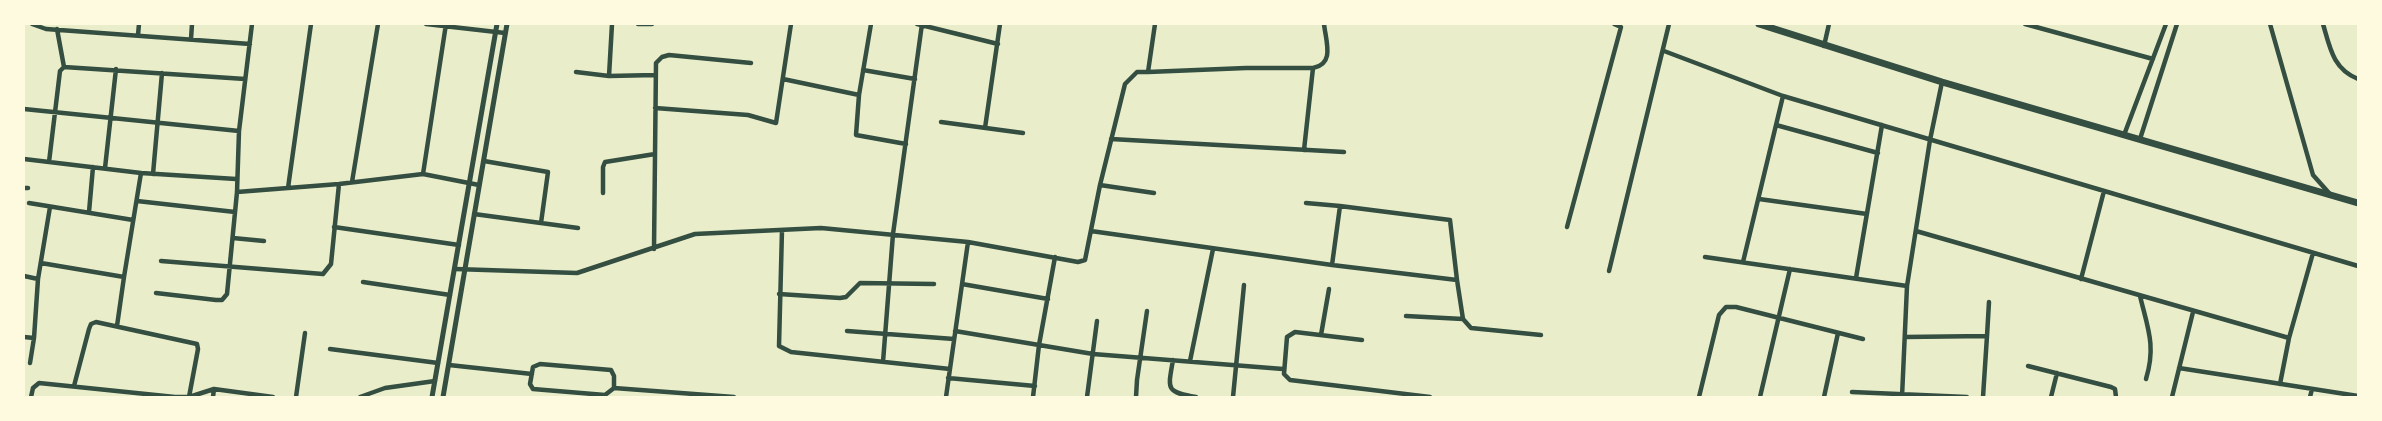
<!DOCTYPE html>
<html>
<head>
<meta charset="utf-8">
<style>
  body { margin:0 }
  #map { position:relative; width:2382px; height:421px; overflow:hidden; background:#e9edc9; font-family:"Sofia Sans Condensed",sans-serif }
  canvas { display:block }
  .frame { position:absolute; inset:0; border:25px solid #fefae0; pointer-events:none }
</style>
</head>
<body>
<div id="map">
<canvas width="2382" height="421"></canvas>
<div class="frame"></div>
</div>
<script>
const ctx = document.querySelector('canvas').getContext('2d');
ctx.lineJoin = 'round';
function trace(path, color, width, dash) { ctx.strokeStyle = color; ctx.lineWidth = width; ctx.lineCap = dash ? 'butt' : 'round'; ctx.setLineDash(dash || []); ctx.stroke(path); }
trace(new Path2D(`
  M 32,24 L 46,29 L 250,44
  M 426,24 L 505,33
  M 638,24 L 652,24
  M 871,24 L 859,95 L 856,135 L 906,144
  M 917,24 L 998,44
  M 2025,24 L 2153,59
  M 2270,24 L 2313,175 L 2329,193
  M 2323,24 C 2330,48 2333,69 2358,79
  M 57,29 L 64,67
  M 138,35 L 139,24
  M 191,39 L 192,24
  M 1824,46 L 1829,24
  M 1664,51 L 1783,96 L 2358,266
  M 863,70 L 915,79
  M 576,72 L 609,76 L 655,75
  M 1148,72 L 1246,68 L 1313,68 C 1335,64 1326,42 1324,24
  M 609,76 L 612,24
  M 783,79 L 859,95
  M 655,108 L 748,115 L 776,123 L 791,24
  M 24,109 L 239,131
  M 941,122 L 1023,133
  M 1776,125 L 1878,153
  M 985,128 L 1000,24
  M 2124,135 L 2166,24
  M 1111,139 L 1344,152
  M 2140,139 L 2177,24
  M 1304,150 L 1313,68
  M 24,159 L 141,173 L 236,179
  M 484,161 L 548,172 L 541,223
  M 49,162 L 60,71 L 64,67 L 245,79
  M 105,168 L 116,69
  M 153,174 L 162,73
  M 423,174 L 446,24
  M 352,182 L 378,24
  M 1100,185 L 1154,193
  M 24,188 L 28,188
  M 288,188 L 311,24
  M 237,192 L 339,184 L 423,174 L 479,185
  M 603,193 L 603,167 L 605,162 L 655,154
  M 1759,199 L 1867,214
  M 137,201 L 235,212
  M 29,203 L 133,220
  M 1306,203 L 1340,206
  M 89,212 L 93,167
  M 474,214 L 578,228
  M 334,227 L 459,245
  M 1567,227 L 1621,27 L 1614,24
  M 782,230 L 779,346 L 791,352 L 950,369
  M 1091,231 L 1332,265 L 1457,280 L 1463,319 L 1471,328 L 1541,335
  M 1916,231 L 2289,338
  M 233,238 L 264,241
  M 654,249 L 656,63 L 662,57 L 669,55 L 751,63
  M 1705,257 L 1907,286
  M 161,261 L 323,274 L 331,264 L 339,184
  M 1743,262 L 1783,96
  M 41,263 L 124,277 L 141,173
  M 1332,265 L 1340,206 L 1450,220 L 1457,280
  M 455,269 L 577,273 L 695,234 L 821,228 L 968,242 L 1078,262 L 1085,260 L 1100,185 L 1125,84 L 1137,72 L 1148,72 L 1155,24
  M 1609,271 L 1669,24
  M 24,276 L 38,279
  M 1856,278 L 1882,125
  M 2081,279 L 2104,191
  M 363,282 L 450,295
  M 962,284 L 1048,299
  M 156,293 L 216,300 L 222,300 L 227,294 L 237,192 L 239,131 L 252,24
  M 779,294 L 840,298 L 846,297 L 860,283 L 934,284
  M 2140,296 C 2148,329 2156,346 2146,379
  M 1406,316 L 1463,319
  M 117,326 L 124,277
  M 847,331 L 954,339
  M 955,331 L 1093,354 L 1283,369
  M 1321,335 L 1329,289
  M 1987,336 L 1989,302
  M 24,337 L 34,338 L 38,279 L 50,207
  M 1905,337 L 1987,336 L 1983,397
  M 1362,340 L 1295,332 L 1287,337 L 1284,374 L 1290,380 L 1430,397
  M 330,349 L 438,363
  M 1173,360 C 1168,389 1165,392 1196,397
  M 1190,361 L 1213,249
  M 883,362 L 893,234 L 922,24
  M 30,363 L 34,338
  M 449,365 L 532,374
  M 2028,366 L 2111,387 L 2115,389 L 2116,397
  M 2179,368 L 2358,396
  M 948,378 L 1035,386
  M 2280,384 L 2289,338 L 2313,253
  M 74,386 L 89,329 L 91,324 L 96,322 L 197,344 L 198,349 L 189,397
  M 614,388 L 614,376 L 611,370 L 540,364 L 533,367 L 530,384 L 533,389 L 605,395 L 614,388 L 734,397
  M 1852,392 L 1967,397
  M 31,397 L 33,388 L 39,383 L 175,397 L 189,397 L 214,389 L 273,397
  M 213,397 L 214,389
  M 296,397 L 305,333
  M 360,397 L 385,388 L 435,381
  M 946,397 L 968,242
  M 1033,397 L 1039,345 L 1055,257
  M 1087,397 L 1097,321
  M 1136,397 L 1137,380 L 1147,311
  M 1233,397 L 1244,285
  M 1699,397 L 1719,315 L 1726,307 L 1736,307 L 1863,339
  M 1760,397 L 1790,269
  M 1824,397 L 1838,333
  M 1902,397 L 1907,286 L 1930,140 L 1942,82
  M 2051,397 L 2057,373
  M 2172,397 L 2193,312
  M 2310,397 L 2312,389`), '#344e41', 4.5);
trace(new Path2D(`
  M 432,397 L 497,24
  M 443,397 L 507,24`), '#344e41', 5);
trace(new Path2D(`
  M 1759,24 L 1942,82 L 2358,203`), '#344e41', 7);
</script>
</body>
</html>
